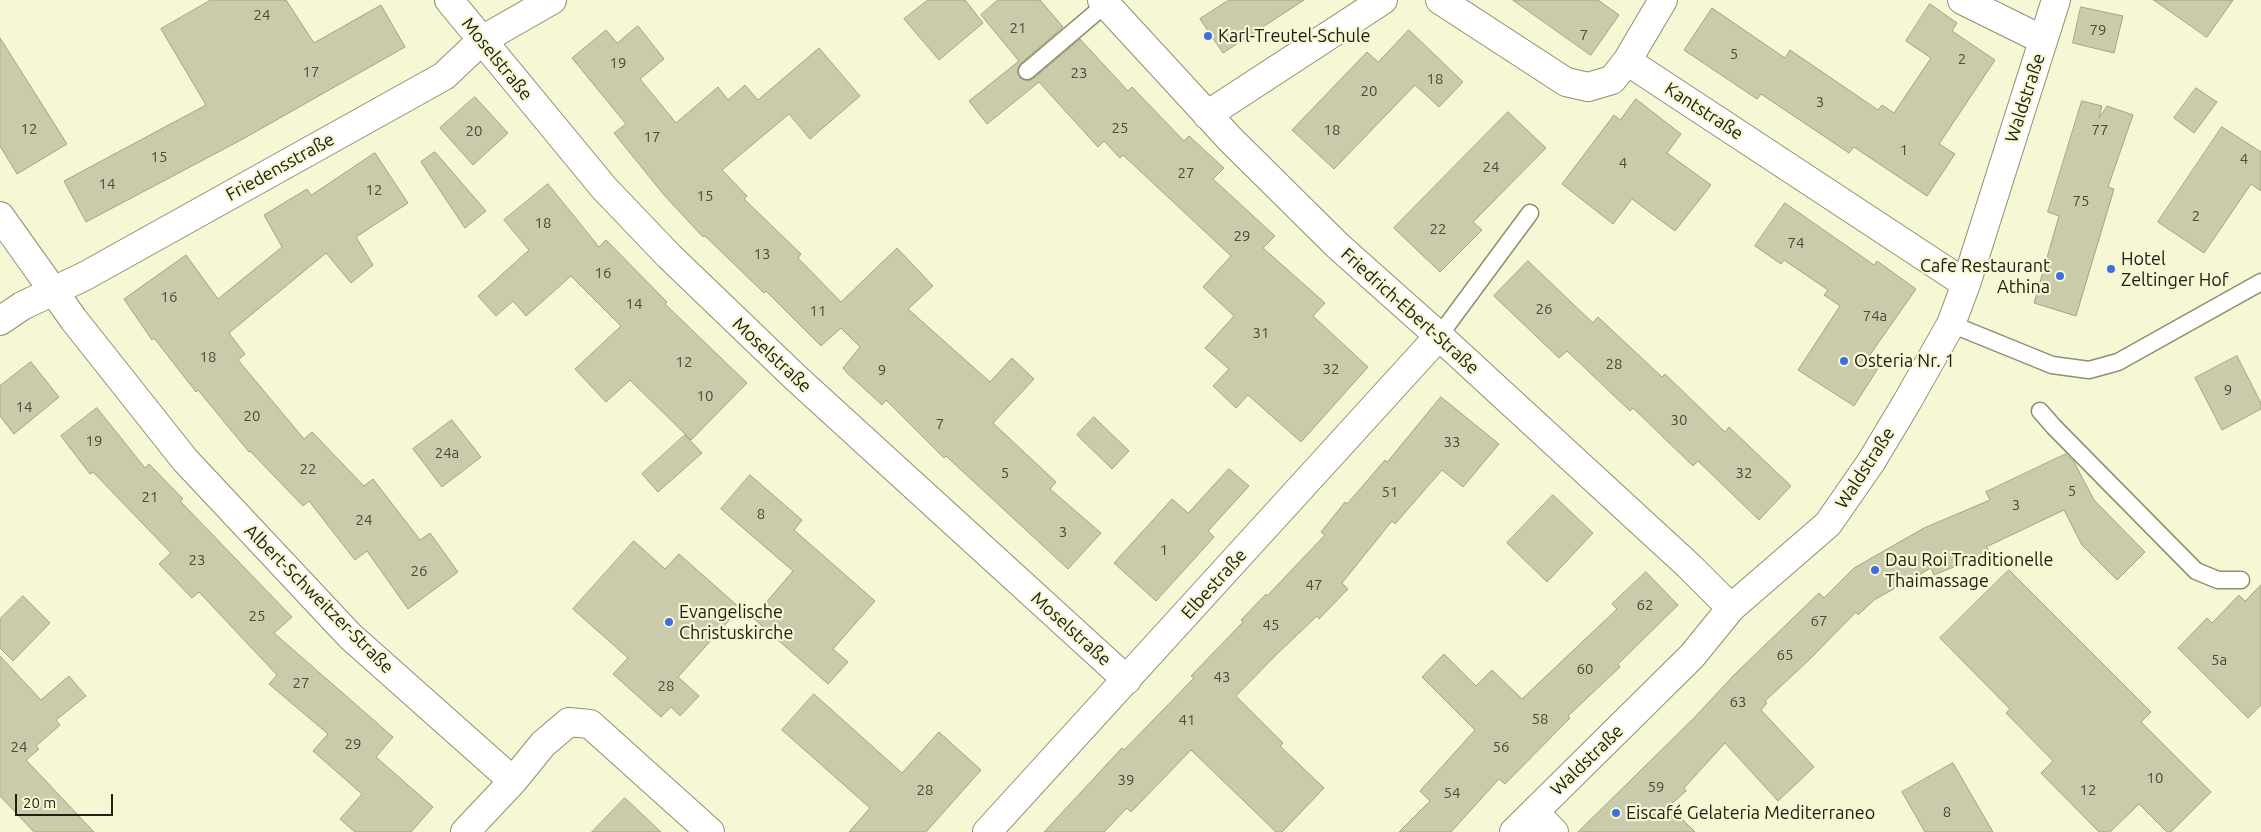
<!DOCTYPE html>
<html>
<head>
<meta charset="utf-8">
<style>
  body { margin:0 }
  #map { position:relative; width:2261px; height:832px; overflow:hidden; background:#f6f7d4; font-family:Ubuntu,sans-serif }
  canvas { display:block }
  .scale { position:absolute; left:15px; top:794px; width:98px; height:22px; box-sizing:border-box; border:2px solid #202013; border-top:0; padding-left:6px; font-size:15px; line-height:18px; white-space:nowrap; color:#202013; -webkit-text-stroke:4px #f6f7d4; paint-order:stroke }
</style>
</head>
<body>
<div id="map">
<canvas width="2261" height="832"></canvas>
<div class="scale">20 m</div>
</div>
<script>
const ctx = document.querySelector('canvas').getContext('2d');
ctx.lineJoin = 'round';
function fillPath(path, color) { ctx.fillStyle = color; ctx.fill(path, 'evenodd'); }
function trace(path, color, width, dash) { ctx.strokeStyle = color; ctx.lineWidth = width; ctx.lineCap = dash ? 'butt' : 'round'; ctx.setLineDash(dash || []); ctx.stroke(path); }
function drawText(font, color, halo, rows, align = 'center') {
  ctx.font = font + ' Ubuntu,sans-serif'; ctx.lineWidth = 4.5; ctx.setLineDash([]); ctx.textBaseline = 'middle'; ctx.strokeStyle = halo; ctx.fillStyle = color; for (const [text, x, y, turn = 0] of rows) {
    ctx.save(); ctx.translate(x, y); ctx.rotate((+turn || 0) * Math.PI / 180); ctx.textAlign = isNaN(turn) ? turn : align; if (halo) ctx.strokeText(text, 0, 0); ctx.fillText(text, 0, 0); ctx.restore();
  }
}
const building = new Path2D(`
  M 211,0 L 286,0 L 314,43 L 381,5 L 405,47 L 241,140 L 86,222 L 64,181 L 206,105 L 161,29 Z
  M 928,0 L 965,0 L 983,23 L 939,60 L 904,19 Z
  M 998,0 L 1040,0 L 1063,27 L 1020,64 L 1017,72 L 1020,78 L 1028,81 L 1033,79 L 1080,39 L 1128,91 L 1132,87 L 1184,141 L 1189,136 L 1224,168 L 1213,179 L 1275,236 L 1263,248 L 1325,303 L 1313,316 L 1368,367 L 1301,442 L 1248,395 L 1236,408 L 1213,386 L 1229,369 L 1205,348 L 1234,316 L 1203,287 L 1231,256 L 1123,155 L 1120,158 L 1104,141 L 1098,147 L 1039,82 L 987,124 L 969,101 L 1019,61 L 981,15 Z
  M 1229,0 L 1304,0 L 1223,53 L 1200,19 Z
  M 1513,0 L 1598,0 L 1619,15 L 1591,55 Z
  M 2154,0 L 2233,0 L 2207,37 Z
  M 1930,4 L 1957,23 L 1952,31 L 1995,60 L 1939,144 L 1955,154 L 1927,196 L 1854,147 L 1849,153 L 1761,94 L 1757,99 L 1684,50 L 1712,8 L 1785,58 L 1790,50 L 1878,110 L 1882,105 L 1894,113 L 1931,58 L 1906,41 Z
  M 2081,7 L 2123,16 L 2114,53 L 2073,43 Z
  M 638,26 L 664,59 L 640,79 L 676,123 L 718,87 L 728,100 L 745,85 L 758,100 L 819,48 L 860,96 L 810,139 L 789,114 L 722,170 L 747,196 L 744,199 L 801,254 L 798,258 L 841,302 L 897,248 L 933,286 L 908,309 L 990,382 L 1012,358 L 1034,379 L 993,423 L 1056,482 L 1050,489 L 1101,533 L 1068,569 L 946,456 L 944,458 L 886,400 L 882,405 L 847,373 L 843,368 L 860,347 L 841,328 L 821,346 L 766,291 L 764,293 L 705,236 L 703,237 L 664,195 L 614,133 L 626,124 L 572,58 L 606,30 L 617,43 Z
  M 1409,30 L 1463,82 L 1439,107 L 1415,85 L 1334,169 L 1292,130 L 1367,52 L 1378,62 Z
  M 0,38 L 67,144 L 17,174 L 0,146 Z
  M 2196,88 L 2217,102 L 2194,133 L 2174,118 Z
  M 475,97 L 508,133 L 473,165 L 440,128 Z
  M 1636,99 L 1681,134 L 1667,153 L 1711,185 L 1675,231 L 1632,199 L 1613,224 L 1562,184 L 1614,115 L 1620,120 Z
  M 2082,101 L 2102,106 L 2099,118 L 2107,106 L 2133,115 L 2108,187 L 2114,189 L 2076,316 L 2034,303 L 2059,216 L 2048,212 Z
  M 1508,112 L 1546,148 L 1473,222 L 1482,230 L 1440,272 L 1394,228 Z
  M 2222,127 L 2261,152 L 2261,191 L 2251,184 L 2204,253 L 2158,222 Z
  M 435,152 L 486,211 L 465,228 L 421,162 Z
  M 375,153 L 408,203 L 356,237 L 373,265 L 351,283 L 326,253 L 229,333 L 245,354 L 238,360 L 304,439 L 312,432 L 364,486 L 373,479 L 420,540 L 430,533 L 458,572 L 408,609 L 367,551 L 355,560 L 309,501 L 303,506 L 250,451 L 249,452 L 198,390 L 196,392 L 154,338 L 152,340 L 124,299 L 186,255 L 218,299 L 282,247 L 264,215 L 307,189 L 311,195 Z
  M 548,184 L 599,247 L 606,240 L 667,302 L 665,304 L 747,383 L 691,440 L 630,380 L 606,402 L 575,369 L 621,326 L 571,276 L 526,316 L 513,301 L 496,316 L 478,296 L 529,250 L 504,220 Z
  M 1785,203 L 1874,265 L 1877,261 L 1916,289 L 1867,359 L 1879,367 L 1854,406 L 1798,370 L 1840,306 L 1824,295 L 1828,290 L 1784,260 L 1781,264 L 1755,246 Z
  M 1528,261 L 1593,323 L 1598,317 L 1662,377 L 1665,374 L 1725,432 L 1729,427 L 1791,486 L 1759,520 L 1698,461 L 1693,466 L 1633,408 L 1630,411 L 1567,351 L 1559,358 L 1494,296 Z
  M 2237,356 L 2261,403 L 2261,409 L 2222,430 L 2195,378 Z
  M 31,362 L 59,397 L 14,434 L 0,416 L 0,386 Z
  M 1441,397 L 1499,444 L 1463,487 L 1442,470 L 1395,524 L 1392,521 L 1342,583 L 1348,589 L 1319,619 L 1317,616 L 1276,655 L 1236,696 L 1283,743 L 1280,746 L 1324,788 L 1282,832 L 1276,832 L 1191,750 L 1131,812 L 1127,808 L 1104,832 L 1044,832 L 1122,748 L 1124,750 L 1194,678 L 1191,676 L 1243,622 L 1241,620 L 1266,594 L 1267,596 L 1325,535 L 1321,532 L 1345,502 L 1347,504 L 1385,460 L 1387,462 Z
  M 97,408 L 145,468 L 149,464 L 183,499 L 180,501 L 292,617 L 274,633 L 393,737 L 376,757 L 433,807 L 411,832 L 355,832 L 340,819 L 362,794 L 313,751 L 328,734 L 269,684 L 277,675 L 199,592 L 192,598 L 159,564 L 171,553 L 93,472 L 90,474 L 61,436 Z
  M 1094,417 L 1129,451 L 1112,469 L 1077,435 Z
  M 452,420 L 481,457 L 442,487 L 413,449 Z
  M 685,435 L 702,453 L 658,492 L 642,474 Z
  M 2066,454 L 2074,462 L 2094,500 L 2145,552 L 2117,580 L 2082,545 L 2064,510 L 1986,547 L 1991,552 L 1934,575 L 1931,568 L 1874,600 L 1858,615 L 1856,612 L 1810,659 L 1765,701 L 1767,703 L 1761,710 L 1814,767 L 1778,801 L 1725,743 L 1684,788 L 1686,791 L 1669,806 L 1695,832 L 1578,832 L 1695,717 L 1734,675 L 1819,593 L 1824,598 L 1854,568 L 1924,528 L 1990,500 L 1986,492 Z
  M 1229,469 L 1249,486 L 1208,531 L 1214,537 L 1156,601 L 1114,563 L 1172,499 L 1188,513 Z
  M 750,475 L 802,520 L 794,530 L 875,601 L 833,649 L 848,662 L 828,684 L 753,618 L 793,571 L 721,509 Z
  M 1553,495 L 1593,533 L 1547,582 L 1507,543 Z
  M 634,541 L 665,569 L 679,554 L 740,608 L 678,677 L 699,696 L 680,716 L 671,707 L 661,717 L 613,674 L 628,658 L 573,609 Z
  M 2009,570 L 2151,712 L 2141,722 L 2211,792 L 2171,832 L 2167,832 L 2139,804 L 2110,832 L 2099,832 L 2041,773 L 2053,761 L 2006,713 L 2010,709 L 1940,638 Z
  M 1646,572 L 1678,605 L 1618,664 L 1620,667 L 1568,716 L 1570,718 L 1505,784 L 1499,779 L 1451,832 L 1399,832 L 1430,801 L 1420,791 L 1475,730 L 1422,677 L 1444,654 L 1476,686 L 1492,670 L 1522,699 L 1617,609 L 1612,604 Z
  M 2261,585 L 2261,705 L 2248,718 L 2178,648 L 2207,618 L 2212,623 L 2239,595 L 2245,601 Z
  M 23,596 L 50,623 L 13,661 L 0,648 L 0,619 Z
  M 0,656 L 41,700 L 69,676 L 86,696 L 56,720 L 60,725 L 36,746 L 39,749 L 26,760 L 94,832 L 34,832 L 0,796 Z
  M 814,694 L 902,773 L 939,732 L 981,770 L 926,832 L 849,832 L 870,808 L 782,730 Z
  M 1953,763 L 1993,832 L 1925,832 L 1902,792 Z
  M 625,798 L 661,832 L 592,832 Z`);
fillPath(building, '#cacbaa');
trace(building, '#a4a484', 1);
const service = new Path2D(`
  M 1027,71 L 1106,4
  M 1951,324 L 2052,365 L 2089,370 L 2118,362 L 2261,282
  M 1439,336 L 1530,213
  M 2040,411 L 2054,427 L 2196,571 L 2218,580 L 2241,580`);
const minor = new Path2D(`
  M 449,0 L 604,188 L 669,256 L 796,378 L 1127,680
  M 1102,0 L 1230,139 L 1338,246 L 1439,336 L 1689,566 L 1731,608
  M 1440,0 L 1566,82 L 1588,87 L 1612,80 L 1627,61 L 1663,0
  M 1962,0 L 2043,40
  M 1627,61 L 1966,284
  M 1207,115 L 1383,0
  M 0,216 L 74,320 L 185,460 L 350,636 L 513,781 L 543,744 L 569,722 L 590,724 L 710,832
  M 0,321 L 22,306 L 85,276 L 444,76 L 482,40 L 552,0
  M 1534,812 L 1554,832
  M 465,832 L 513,781
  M 987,832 L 1439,336
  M 1514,832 L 1692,656 L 1731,608 L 1828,524 L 1871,462 L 1907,402 L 1951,324 L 1966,284 L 2056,0`);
trace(service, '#8f8f70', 19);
trace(minor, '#8f8f70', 30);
trace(service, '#fff', 16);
trace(minor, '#fff', 28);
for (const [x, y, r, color] of [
  [1208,36,5,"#3e6fe0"],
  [2111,269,5,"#3e6fe0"],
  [2060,276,5,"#3e6fe0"],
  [1844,361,5,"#3e6fe0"],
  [1875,570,5,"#3e6fe0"],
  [669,622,5,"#3e6fe0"],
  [1616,813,5,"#3e6fe0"]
]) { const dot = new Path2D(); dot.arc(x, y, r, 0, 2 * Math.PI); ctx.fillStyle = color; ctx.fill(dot); trace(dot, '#f6f7d4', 2); }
drawText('15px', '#4a4b39', null, [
  ["24",262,15],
  ["21",1018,28],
  ["79",2098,30],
  ["7",1584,35],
  ["5",1734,54],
  ["2",1962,59],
  ["19",618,63],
  ["17",311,72],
  ["23",1079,73],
  ["18",1435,79],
  ["20",1369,91],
  ["3",1820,102],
  ["25",1120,128],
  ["12",29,129],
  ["18",1332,130],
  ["77",2100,130],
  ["20",474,131],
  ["17",652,137],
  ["1",1904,150],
  ["15",159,157],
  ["4",2244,159],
  ["4",1623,163],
  ["24",1491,167],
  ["27",1186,173],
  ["14",107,184],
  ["12",374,190],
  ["15",705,196],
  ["75",2081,201],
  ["2",2196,216],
  ["18",543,223],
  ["22",1438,229],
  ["29",1242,236],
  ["74",1796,243],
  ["13",762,254],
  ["16",603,273],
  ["16",169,297],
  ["14",634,304],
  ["26",1544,309],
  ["11",818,311],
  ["74a",1875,316],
  ["31",1261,333],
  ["18",208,357],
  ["12",684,362],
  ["28",1614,364],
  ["32",1331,369],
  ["9",882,370],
  ["9",2228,390],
  ["10",705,396],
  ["14",24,407],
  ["20",252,416],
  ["30",1679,420],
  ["7",940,424],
  ["19",94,441],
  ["33",1452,442],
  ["24a",447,453],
  ["22",308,469],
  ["5",1005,473],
  ["32",1744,473],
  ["5",2072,491],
  ["51",1390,492],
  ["21",150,497],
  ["3",2016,505],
  ["8",761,514],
  ["24",364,520],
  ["3",1063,532],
  ["1",1164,550],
  ["23",197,560],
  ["26",419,571],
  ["47",1314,585],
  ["62",1645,605],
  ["25",257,616],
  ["67",1819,621],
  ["45",1271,625],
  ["65",1785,655],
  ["5a",2219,660],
  ["60",1585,669],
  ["43",1222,677],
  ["27",301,683],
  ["28",666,686],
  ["63",1738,702],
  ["58",1540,719],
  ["41",1187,720],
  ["29",353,744],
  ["24",19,747],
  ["56",1501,747],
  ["10",2155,778],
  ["39",1126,780],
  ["59",1656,787],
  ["28",925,790],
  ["12",2088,790],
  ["54",1452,793],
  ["8",1947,812]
]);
drawText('18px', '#202013', '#f6f7d4', [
  ["Karl-Treutel-Schule",1218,36],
  ["Hotel",2121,259],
  ["Zeltinger Hof",2121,280],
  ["Cafe Restaurant",2050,266,"right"],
  ["Athina",2050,287,"right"],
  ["Osteria Nr. 1",1854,361],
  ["Dau Roi Traditionelle",1885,560],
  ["Thaimassage",1885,581],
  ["Evangelische",679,612],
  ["Christuskirche",679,633],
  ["Eiscafé Gelateria Mediterraneo",1626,813]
], 'left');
drawText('18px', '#202013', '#f6f7d4', [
  ["Moselstraße",497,59,51],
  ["Waldstraße",2025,98,-72],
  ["Kantstraße",1704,111,33],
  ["Friedensstraße",280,167,-29],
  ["Friedrich-Ebert-Straße",1410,311,42],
  ["Moselstraße",772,355,43],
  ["Waldstraße",1865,468,-57],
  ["Elbestraße",1214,584,-48],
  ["Albert-Schweitzer-Straße",319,599,45],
  ["Moselstraße",1071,629,42],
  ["Waldstraße",1587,760,-44]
]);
</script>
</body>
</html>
